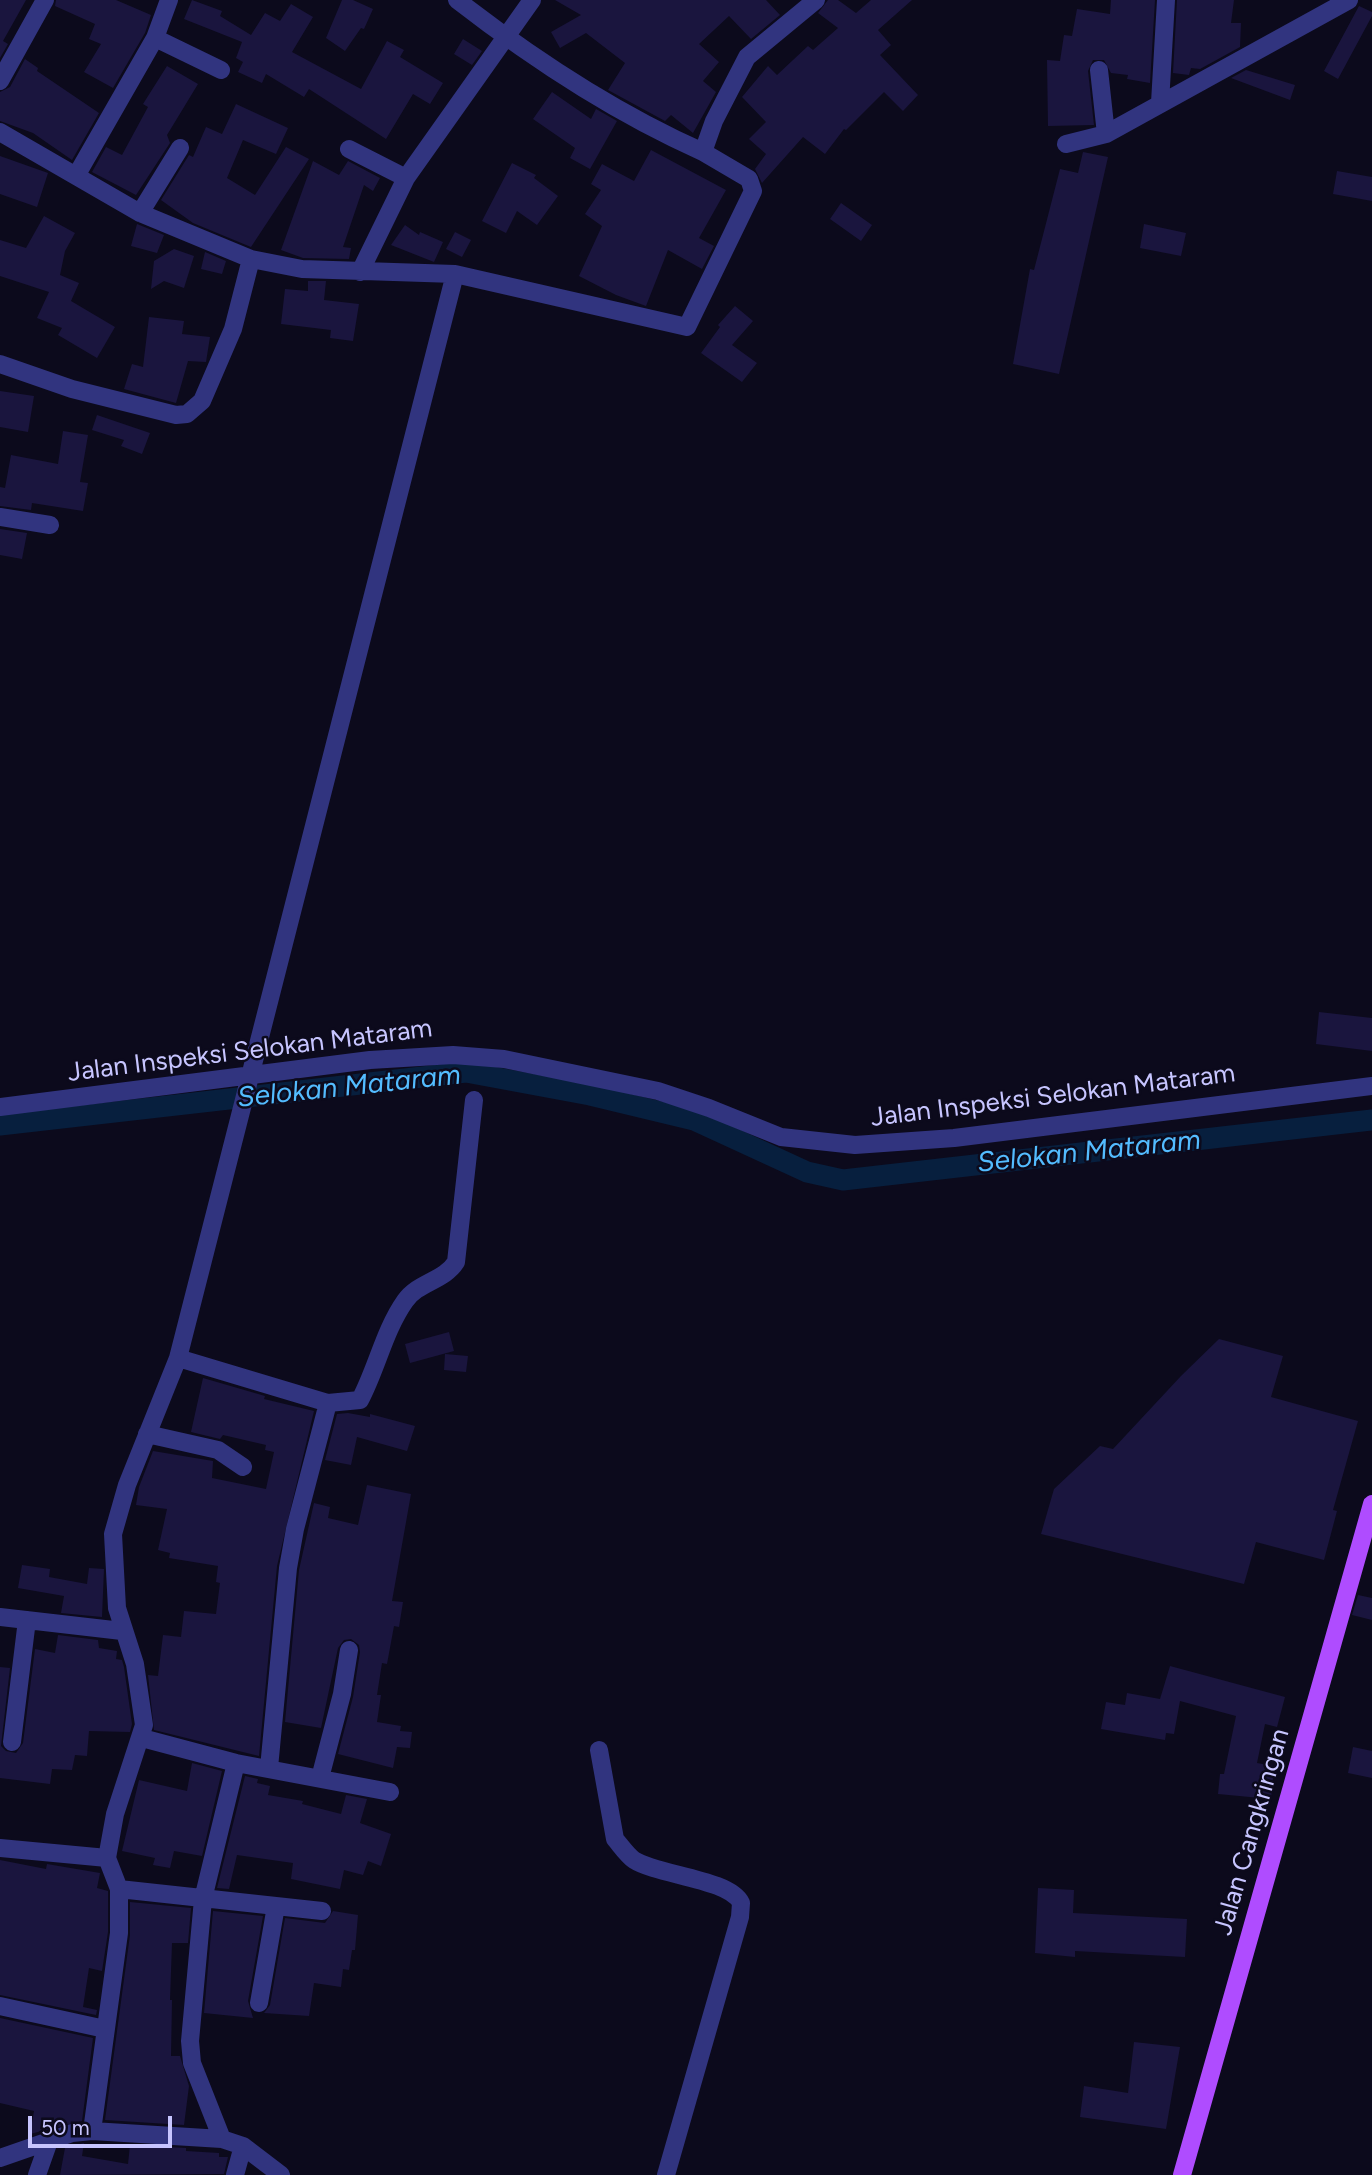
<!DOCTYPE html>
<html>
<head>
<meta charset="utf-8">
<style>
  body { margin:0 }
  #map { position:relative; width:1372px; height:2175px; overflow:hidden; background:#0c0a1c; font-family:Figtree,sans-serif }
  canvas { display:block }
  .scale { position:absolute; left:28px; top:2116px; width:144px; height:32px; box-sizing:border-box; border:4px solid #c7c5ff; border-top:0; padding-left:9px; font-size:21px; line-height:24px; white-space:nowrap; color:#c7c5ff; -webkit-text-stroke:5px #0c0a1c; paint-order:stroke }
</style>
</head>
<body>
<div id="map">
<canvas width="1372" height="2175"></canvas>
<div class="scale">50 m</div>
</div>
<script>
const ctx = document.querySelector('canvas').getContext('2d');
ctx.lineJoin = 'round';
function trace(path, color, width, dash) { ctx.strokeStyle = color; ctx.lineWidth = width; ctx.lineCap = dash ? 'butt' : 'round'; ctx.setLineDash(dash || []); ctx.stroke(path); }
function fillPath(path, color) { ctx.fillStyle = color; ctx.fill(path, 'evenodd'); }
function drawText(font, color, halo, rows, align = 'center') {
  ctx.font = font + ' Figtree,sans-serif'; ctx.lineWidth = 5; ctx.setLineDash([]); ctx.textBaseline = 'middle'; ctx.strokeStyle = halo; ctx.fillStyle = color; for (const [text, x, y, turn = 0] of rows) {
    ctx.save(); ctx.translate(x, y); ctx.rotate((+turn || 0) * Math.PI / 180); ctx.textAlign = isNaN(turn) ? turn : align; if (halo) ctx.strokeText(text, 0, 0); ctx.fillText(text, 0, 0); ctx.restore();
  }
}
trace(new Path2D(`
  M 0,1125 L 466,1072 L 590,1095 L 694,1120 L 807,1172 L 843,1180 L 1372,1120`), '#071f3e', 21);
fillPath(new Path2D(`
  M 0,0 L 26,0 L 3,41 L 8,44 L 0,58 Z
  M 56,0 L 116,0 L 151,15 L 145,33 L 113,88 L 84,72 L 101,44 L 89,39 L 95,24 L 55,6 Z
  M 192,0 L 222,11 L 220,16 L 251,35 L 265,13 L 280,21 L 291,4 L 313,17 L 292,52 L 361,89 L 387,41 L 404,50 L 400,57 L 443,83 L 430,104 L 413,94 L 386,139 L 309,89 L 304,97 L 266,74 L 262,83 L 238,72 L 243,62 L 236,58 L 242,42 L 184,19 Z
  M 342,0 L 353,0 L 373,9 L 364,29 L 361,28 L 345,51 L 326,38 Z
  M 555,0 L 766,0 L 780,15 L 751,39 L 729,16 L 699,44 L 719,62 L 703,81 L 716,92 L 693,133 L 671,115 L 665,121 L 608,90 L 625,63 L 586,33 L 560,48 L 551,32 L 581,15 Z
  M 828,0 L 838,0 L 856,13 L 871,0 L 912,0 L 878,30 L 891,45 L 880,55 L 918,95 L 903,111 L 884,92 L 846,130 L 844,129 L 825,154 L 803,137 L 762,183 L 755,169 L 766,154 L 749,139 L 766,122 L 742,97 L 768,66 L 777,75 L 808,46 L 813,50 L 838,28 L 818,13 Z
  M 1111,0 L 1155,0 L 1150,83 L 1127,79 L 1128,75 L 1111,73 L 1104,60 L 1093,60 L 1088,71 L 1094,125 L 1048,126 L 1047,60 L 1060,61 L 1064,35 L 1072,36 L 1077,9 L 1110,14 Z
  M 1177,0 L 1234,0 L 1231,23 L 1241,23 L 1240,47 L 1200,69 L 1191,68 L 1189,75 L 1173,73 Z
  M 1359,6 L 1372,12 L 1372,16 L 1338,79 L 1324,71 Z
  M 463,39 L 482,51 L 472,65 L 454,54 Z
  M 25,59 L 38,68 L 37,71 L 99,113 L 72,160 L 33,133 L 0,121 L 0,92 L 10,87 Z
  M 167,66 L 198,84 L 167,135 L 170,143 L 136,195 L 92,172 L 106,147 L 122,155 L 148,107 L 143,104 Z
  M 1246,70 L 1295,85 L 1290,100 L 1231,78 Z
  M 552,92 L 591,119 L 596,109 L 617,121 L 590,169 L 570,158 L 575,148 L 533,119 Z
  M 236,104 L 288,128 L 276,154 L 243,140 L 227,178 L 255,195 L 286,147 L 309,159 L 251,247 L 193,223 L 161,200 L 189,155 L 193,157 L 206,127 L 222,134 Z
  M 651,150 L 726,190 L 699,238 L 714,246 L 702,269 L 668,250 L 646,306 L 616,295 L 579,276 L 602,226 L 585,214 L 601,190 L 591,184 L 602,164 L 634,181 Z
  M 1083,152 L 1108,157 L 1059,374 L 1013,364 L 1030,269 L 1034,270 L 1060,169 L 1078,173 Z
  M 0,156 L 48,173 L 37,207 L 0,194 Z
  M 313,161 L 339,175 L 348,161 L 380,178 L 373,191 L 364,185 L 343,247 L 351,248 L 349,259 L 303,258 L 281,250 Z
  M 512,163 L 536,175 L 534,178 L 558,196 L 537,225 L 517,211 L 506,233 L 482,221 Z
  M 1337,171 L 1372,177 L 1372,201 L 1333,194 Z
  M 841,203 L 872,225 L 861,241 L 830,219 Z
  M 44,216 L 75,233 L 65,251 L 60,275 L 79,283 L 71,301 L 115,327 L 97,358 L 58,335 L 62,328 L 37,318 L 49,292 L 0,276 L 0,240 L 26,248 Z
  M 137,224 L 164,235 L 157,253 L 131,246 Z
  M 1144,224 L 1186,233 L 1181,256 L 1140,248 Z
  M 405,225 L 419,235 L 420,232 L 443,242 L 434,262 L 391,245 Z
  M 455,232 L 471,240 L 462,257 L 446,249 Z
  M 174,249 L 194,256 L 184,288 L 164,281 L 151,289 L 154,261 Z
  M 205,252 L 226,261 L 222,274 L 201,269 Z
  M 308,281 L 326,281 L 324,300 L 359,304 L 353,341 L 330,338 L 331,330 L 281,324 L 285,289 L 308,291 Z
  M 735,306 L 753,321 L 732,345 L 757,363 L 742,382 L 701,353 L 720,327 L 718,325 Z
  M 149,317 L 184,321 L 182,334 L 210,337 L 206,362 L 188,361 L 176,403 L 124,389 L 132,364 L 143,367 Z
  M 0,391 L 34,396 L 28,432 L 0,427 Z
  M 97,415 L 150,433 L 142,454 L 121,446 L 124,440 L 92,430 Z
  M 63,431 L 88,435 L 80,482 L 88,483 L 83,511 L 32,503 L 31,510 L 0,506 L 0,487 L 5,488 L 11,455 L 58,464 Z
  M 0,529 L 27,533 L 22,559 L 0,555 Z
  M 1319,1012 L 1372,1018 L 1372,1051 L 1316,1044 Z
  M 449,1332 L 454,1351 L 410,1363 L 405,1344 Z
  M 1219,1339 L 1283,1356 L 1271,1397 L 1358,1421 L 1333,1510 L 1337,1511 L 1324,1560 L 1256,1542 L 1244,1584 L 1041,1534 L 1054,1489 L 1100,1446 L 1113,1449 L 1181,1376 Z
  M 445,1354 L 468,1356 L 466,1372 L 444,1370 Z
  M 203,1378 L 265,1396 L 264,1399 L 314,1411 L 277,1566 L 259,1756 L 154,1730 L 148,1675 L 158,1676 L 163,1635 L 181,1637 L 184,1611 L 216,1614 L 220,1583 L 216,1582 L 218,1566 L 169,1558 L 170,1553 L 158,1550 L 167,1509 L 136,1505 L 139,1487 L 153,1451 L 213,1461 L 212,1478 L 266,1489 L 274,1452 L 265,1450 L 266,1445 L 223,1435 L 220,1439 L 191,1432 Z
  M 348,1413 L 370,1417 L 370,1414 L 415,1426 L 407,1451 L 357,1437 L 351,1465 L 325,1460 L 337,1414 Z
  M 367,1485 L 411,1494 L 392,1601 L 403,1602 L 399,1627 L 394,1626 L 387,1664 L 382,1663 L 377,1695 L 381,1695 L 377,1722 L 401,1726 L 400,1731 L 412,1732 L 410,1748 L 397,1747 L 393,1768 L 338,1754 L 353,1697 L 360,1652 L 359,1645 L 351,1639 L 344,1640 L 338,1648 L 321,1728 L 285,1722 L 299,1570 L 314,1503 L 330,1507 L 328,1518 L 358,1525 Z
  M 22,1565 L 50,1569 L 49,1577 L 87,1584 L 89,1568 L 104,1569 L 102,1617 L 61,1613 L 64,1596 L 18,1588 Z
  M 1358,1595 L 1372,1598 L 1372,1620 L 1352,1615 Z
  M 58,1635 L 98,1640 L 99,1648 L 117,1651 L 116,1659 L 122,1660 L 124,1667 L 132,1724 L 130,1732 L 89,1731 L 87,1756 L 75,1755 L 72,1770 L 52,1769 L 50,1784 L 0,1778 L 0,1667 L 10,1668 L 1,1746 L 6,1751 L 16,1753 L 23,1743 L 35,1649 L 55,1653 Z
  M 1170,1666 L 1285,1697 L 1277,1727 L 1265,1724 L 1257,1763 L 1274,1766 L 1271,1799 L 1218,1794 L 1220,1774 L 1224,1774 L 1236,1716 L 1180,1701 L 1174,1734 L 1166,1733 L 1165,1740 L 1101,1729 L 1106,1702 L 1125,1705 L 1127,1693 L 1160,1699 Z
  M 1353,1747 L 1372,1751 L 1372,1778 L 1348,1773 Z
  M 192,1763 L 222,1771 L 202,1856 L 174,1851 L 170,1868 L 153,1865 L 155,1858 L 122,1851 L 139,1780 L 187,1791 Z
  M 245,1776 L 258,1779 L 257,1783 L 270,1786 L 268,1795 L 303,1801 L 302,1804 L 341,1814 L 346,1795 L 367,1799 L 360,1823 L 391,1834 L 381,1866 L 368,1861 L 363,1875 L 344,1870 L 340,1889 L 291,1879 L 293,1863 L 237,1855 L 229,1889 L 217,1888 Z
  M 0,1860 L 46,1869 L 47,1864 L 100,1873 L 97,1888 L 108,1891 L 108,1932 L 102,1971 L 89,1968 L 83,2007 L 97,2010 L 96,2015 L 0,1995 Z
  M 1038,1888 L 1074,1890 L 1073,1913 L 1187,1919 L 1185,1957 L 1075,1951 L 1075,1957 L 1035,1953 Z
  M 130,1902 L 191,1908 L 188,1943 L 172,1943 L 170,2000 L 172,2000 L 171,2056 L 180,2056 L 189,2086 L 184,2125 L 105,2120 L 130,1935 Z
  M 213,1911 L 263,1916 L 248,2001 L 253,2018 L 204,2013 Z
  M 333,1911 L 358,1915 L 355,1950 L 352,1950 L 349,1970 L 343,1969 L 341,1987 L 314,1983 L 309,2016 L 264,2013 L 270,2005 L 285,1918 L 325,1923 Z
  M 0,2018 L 93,2038 L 82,2121 L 30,2134 L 34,2111 L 0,2103 Z
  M 1134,2042 L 1180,2047 L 1166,2129 L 1080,2117 L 1084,2086 L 1128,2093 Z
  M 84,2143 L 82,2156 L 128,2164 L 130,2145 L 186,2148 L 186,2151 L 219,2153 L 219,2157 L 228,2157 L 224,2174 L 60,2175 L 65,2148 Z`), '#1a153e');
trace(new Path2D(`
  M 457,0 C 533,59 615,113 703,152
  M 155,38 L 221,70
  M 1099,70 L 1106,134
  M 0,81 L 45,0
  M 1160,103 L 1166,0
  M 0,132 L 140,213 L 251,259 L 302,269 L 455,274 L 687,327 L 753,191 L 749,179 L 703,152 L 714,121 L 747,57 L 816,0
  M 1066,144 L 1106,134 L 1349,0
  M 349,149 L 406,178
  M 76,176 L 155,38 L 169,0
  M 140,213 L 180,148
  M 360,272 L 406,178 L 532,0
  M 0,364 L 72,389 L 176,415 L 187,414 L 202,401 L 233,329 L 251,259
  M 0,517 L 50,525
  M 0,1107 L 370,1060 L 453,1055 L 504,1059 L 658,1091 L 709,1108 L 781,1137 L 855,1145 L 954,1138 L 1372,1086
  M 178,1358 L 328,1403 L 295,1529 L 288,1568 L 269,1768
  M 328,1403 L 360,1400 C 377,1368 384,1331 405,1301 C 418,1282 444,1281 456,1262 L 474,1100
  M 147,1434 L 218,1450 L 243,1467
  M 0,1617 L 122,1631
  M 142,1738 L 236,1763 L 390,1792
  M 12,1742 L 27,1620
  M 599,1750 L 615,1839 C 621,1846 627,1855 634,1860 C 657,1875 730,1879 741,1903 L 740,1917 L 666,2175
  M 320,1778 L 342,1694 L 349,1650
  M 0,1848 L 107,1858
  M 119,1889 L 322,1911
  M 259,2003 L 276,1906
  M 0,2006 L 105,2029
  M 92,2131 L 119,1933 L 119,1889 L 107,1858 L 115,1814 L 144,1725 L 135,1664 L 117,1608 L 113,1534 L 127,1485 L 178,1358 L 455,274
  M 222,2139 L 192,2063 L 190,2041 L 203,1899 L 236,1763
  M 0,2158 L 72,2133 L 92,2131 L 222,2139 L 243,2146 L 281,2175
  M 37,2175 L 49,2141
  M 235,2175 L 243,2146`), '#31347f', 18);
trace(new Path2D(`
  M 1182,2175 L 1372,1504`), '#af4cff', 18);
drawText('26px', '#c7c5ff', '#0c0a1c', [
  ["Jalan Inspeksi Selokan Mataram",250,1051,-7],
  ["Jalan Inspeksi Selokan Mataram",1053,1096,-7],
  ["Jalan Cangkringan",1252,1832,-74]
]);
drawText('italic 28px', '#53bcff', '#0c0a1c', [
  ["Selokan Mataram",349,1087,-6],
  ["Selokan Mataram",1089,1152,-6]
]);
</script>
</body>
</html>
